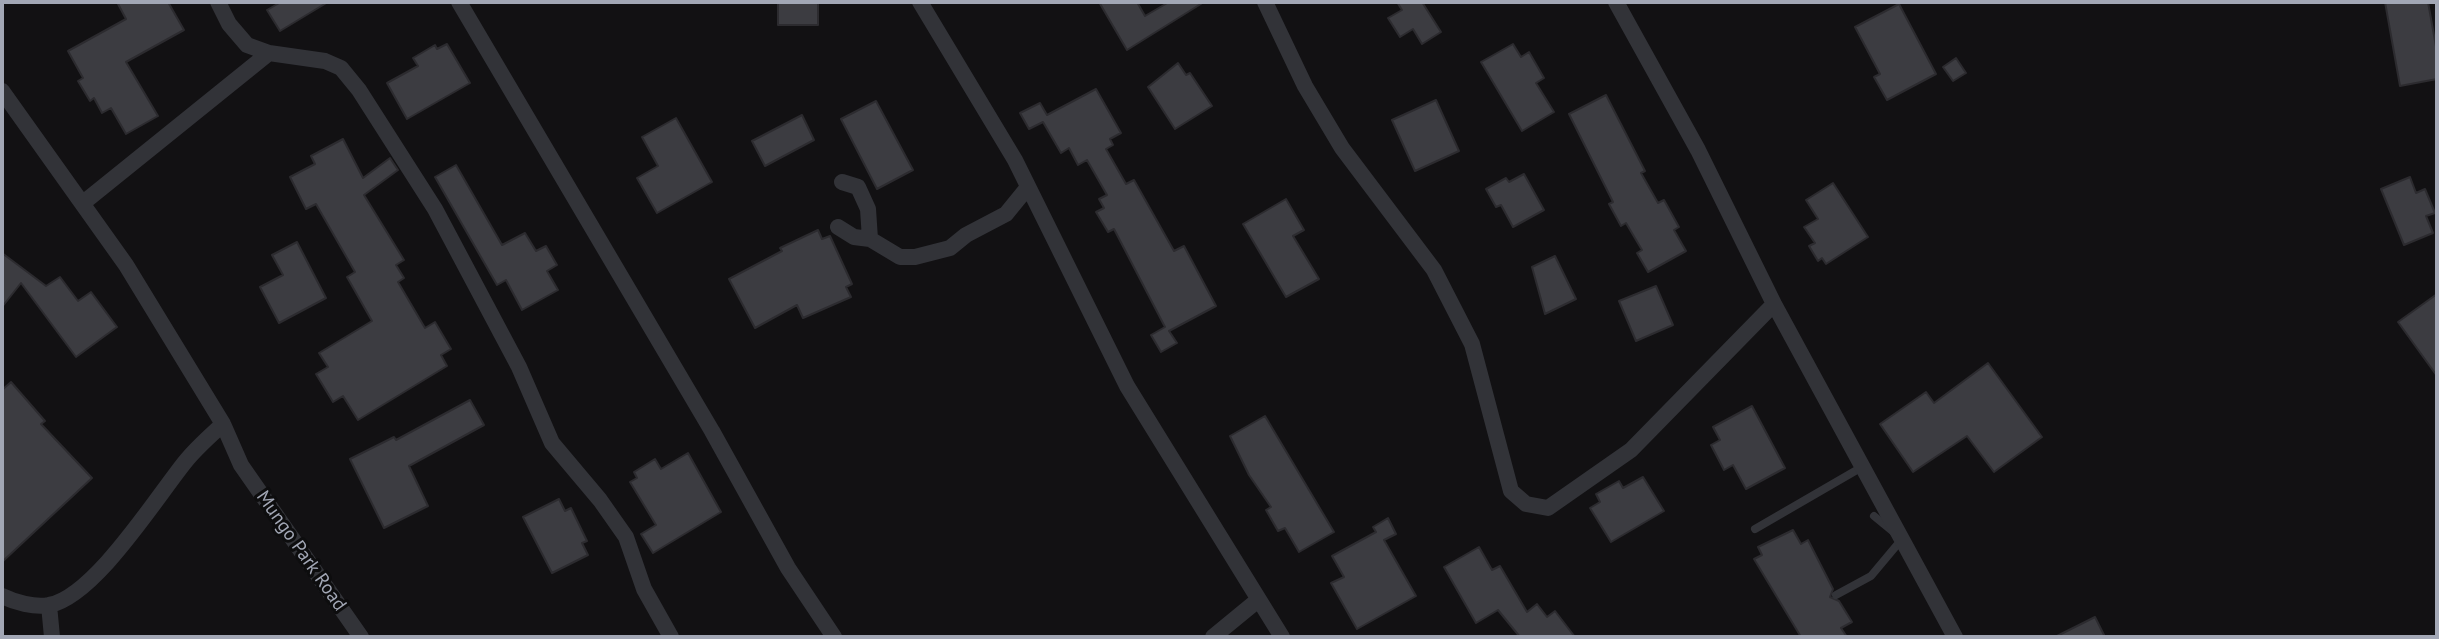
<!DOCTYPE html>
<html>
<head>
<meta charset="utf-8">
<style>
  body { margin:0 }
  #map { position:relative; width:2439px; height:639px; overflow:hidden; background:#121113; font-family:"PT Sans",sans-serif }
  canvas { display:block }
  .frame { position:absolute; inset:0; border:4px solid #a2a7b5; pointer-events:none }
</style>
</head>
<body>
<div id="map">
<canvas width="2439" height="639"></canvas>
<div class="frame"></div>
</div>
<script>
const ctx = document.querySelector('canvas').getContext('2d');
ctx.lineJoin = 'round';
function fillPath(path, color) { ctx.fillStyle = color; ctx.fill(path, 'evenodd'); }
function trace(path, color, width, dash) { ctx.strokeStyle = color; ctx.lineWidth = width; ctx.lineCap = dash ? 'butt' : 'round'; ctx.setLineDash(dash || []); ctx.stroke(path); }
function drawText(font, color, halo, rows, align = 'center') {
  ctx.font = font + ' "PT Sans",sans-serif'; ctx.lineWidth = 6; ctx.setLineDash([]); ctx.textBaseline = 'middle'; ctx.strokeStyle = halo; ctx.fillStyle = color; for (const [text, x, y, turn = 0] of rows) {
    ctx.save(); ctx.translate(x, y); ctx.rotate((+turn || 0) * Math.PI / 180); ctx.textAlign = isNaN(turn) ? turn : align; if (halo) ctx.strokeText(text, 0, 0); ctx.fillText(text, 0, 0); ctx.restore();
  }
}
const building = new Path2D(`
  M 117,2 L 168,2 L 184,30 L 126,62 L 158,116 L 126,134 L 111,108 L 102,113 L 94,98 L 90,101 L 78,81 L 83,78 L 68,51 L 126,19 Z
  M 281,2 L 328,2 L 280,31 L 267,10 Z
  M 778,2 L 818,2 L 818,25 L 778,25 Z
  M 1099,2 L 1137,2 L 1145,16 L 1169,2 L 1204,2 L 1127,50 Z
  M 1397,2 L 1422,2 L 1441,32 L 1422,44 L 1413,29 L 1400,37 L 1388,18 L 1402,10 Z
  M 2385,2 L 2428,2 L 2437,52 L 2437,79 L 2400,86 Z
  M 1899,4 L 1936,74 L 1887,100 L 1874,77 L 1880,74 L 1855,27 Z
  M 447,44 L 470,83 L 407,119 L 387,83 L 418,66 L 413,58 L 435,45 L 437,49 Z
  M 1513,44 L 1521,57 L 1529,52 L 1544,78 L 1536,83 L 1554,112 L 1522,131 L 1481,62 Z
  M 1956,58 L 1966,73 L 1953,81 L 1943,67 Z
  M 1178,63 L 1186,75 L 1190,73 L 1212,106 L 1175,129 L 1148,87 Z
  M 1096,89 L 1121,133 L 1110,139 L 1113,145 L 1106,149 L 1126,184 L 1134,180 L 1174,251 L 1184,246 L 1216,306 L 1169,331 L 1177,343 L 1161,352 L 1151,335 L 1165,327 L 1114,229 L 1108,232 L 1096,212 L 1104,208 L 1099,199 L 1107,195 L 1087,160 L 1078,165 L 1069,148 L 1061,153 L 1043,122 L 1029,129 L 1020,113 L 1040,103 L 1047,115 Z
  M 1606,95 L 1645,171 L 1641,173 L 1658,203 L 1664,200 L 1679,227 L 1674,230 L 1686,251 L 1648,272 L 1637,253 L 1642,250 L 1626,223 L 1621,226 L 1609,204 L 1613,202 L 1569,114 Z
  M 1436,100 L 1459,151 L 1415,171 L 1392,120 Z
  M 876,101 L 913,170 L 877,189 L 841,119 Z
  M 802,115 L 814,140 L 765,166 L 752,141 Z
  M 676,118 L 712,182 L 657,213 L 637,178 L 658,166 L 642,137 Z
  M 343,139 L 363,178 L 390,158 L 398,170 L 364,195 L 404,260 L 396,265 L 404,278 L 398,282 L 425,328 L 435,322 L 451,349 L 441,355 L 447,366 L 358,420 L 343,396 L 333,402 L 316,374 L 328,367 L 319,353 L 372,321 L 347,277 L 355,272 L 316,204 L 306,209 L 290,177 L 315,164 L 311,156 Z
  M 456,165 L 502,245 L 525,233 L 536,251 L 546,246 L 557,265 L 547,271 L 558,290 L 522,310 L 506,280 L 497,285 L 435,177 Z
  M 1524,174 L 1544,210 L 1513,227 L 1501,205 L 1496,207 L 1486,189 L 1506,178 L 1509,182 Z
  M 2410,177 L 2416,193 L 2425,189 L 2435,213 L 2426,216 L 2433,233 L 2404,245 L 2381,189 Z
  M 1833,183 L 1868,237 L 1826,264 L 1822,258 L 1818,261 L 1809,246 L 1815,243 L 1804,227 L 1818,219 L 1806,200 Z
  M 1286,199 L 1304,230 L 1293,236 L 1319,279 L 1286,297 L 1243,224 Z
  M 818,230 L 822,239 L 830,236 L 852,284 L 846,287 L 851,297 L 803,318 L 797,305 L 755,328 L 729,279 L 782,251 L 780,248 Z
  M 297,242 L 326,298 L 279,323 L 260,287 L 283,275 L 272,255 Z
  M 2,253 L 46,286 L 60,277 L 78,301 L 91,292 L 117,327 L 76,357 L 21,283 L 2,307 Z
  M 1555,256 L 1576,299 L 1545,314 L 1532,267 Z
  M 1656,286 L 1673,325 L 1636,341 L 1619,301 Z
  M 2437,294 L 2437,376 L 2398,322 Z
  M 1988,363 L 2042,437 L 1994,472 L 1967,436 L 1913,472 L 1880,424 L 1926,392 L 1934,403 Z
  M 11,382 L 45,421 L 41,424 L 92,478 L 2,562 L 2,390 Z
  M 470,400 L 484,425 L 409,466 L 428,506 L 384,528 L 350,459 L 394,437 L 396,440 Z
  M 1752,406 L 1785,468 L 1746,489 L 1733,465 L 1724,470 L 1711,445 L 1720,440 L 1713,427 Z
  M 1265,416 L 1334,532 L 1299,552 L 1285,528 L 1278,531 L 1266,510 L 1271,507 L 1249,475 L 1230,436 Z
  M 688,453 L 721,512 L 653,553 L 641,534 L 656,525 L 630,482 L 637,478 L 634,472 L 655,459 L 661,469 Z
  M 1643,477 L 1664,511 L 1611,542 L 1590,508 L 1600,502 L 1596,494 L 1619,481 L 1623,488 Z
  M 559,499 L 565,511 L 571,508 L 587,541 L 582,543 L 588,555 L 552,573 L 523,517 Z
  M 1388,518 L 1396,534 L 1384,540 L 1416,596 L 1357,629 L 1331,583 L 1344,577 L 1332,556 L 1376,532 L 1373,527 Z
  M 1793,530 L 1801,544 L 1808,540 L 1833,589 L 1830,597 L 1839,601 L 1852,622 L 1841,628 L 1847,637 L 1801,637 L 1754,559 L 1762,555 L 1758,547 Z
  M 1479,547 L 1492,570 L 1500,566 L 1527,612 L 1537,604 L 1547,617 L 1555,611 L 1575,637 L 1520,637 L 1498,610 L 1476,623 L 1444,567 Z
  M 2095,617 L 2105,637 L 2055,637 Z`);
fillPath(building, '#3c3c41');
trace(building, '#2c2b2f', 2);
trace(new Path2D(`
  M 1755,529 L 1862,467
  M 1836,595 L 1871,576 L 1902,539 L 1874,516`), '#323338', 8);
trace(new Path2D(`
  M 218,2 L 229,24 L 247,45 L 269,53 L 325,61 L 341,68 L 359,90 L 435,209 L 519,367 L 552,443 L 600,500 L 626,537 L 644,589 L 671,637
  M 459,2 L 712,431 L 788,568 L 834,637
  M 920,2 L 1015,160 L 1127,386 L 1282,637
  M 1265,2 L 1305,86 L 1342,148 L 1434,270 L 1472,344 L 1511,491 L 1526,504 L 1548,508 L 1631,450 L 1774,304
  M 1616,2 L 1698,150 L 1774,304 L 1955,637
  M 2,91 L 126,265 L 223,424 L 241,465 L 361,637
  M 842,182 L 858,187 L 868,209 L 870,239 L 900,257 L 915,257 L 950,248 L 966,235 L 1006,214 L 1028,187
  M 83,203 L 269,53
  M 838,227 L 854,237 L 870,239
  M 2,596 C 14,602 35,608 49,605 C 94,597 156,498 185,462 C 196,448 210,436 223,424
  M 49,605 L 52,637
  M 1213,637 L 1258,600`), '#323338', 16);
drawText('19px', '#a2a7b5', '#0d0d0e', [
  ["Mungo Park Road",301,551,55]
]);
</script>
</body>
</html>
